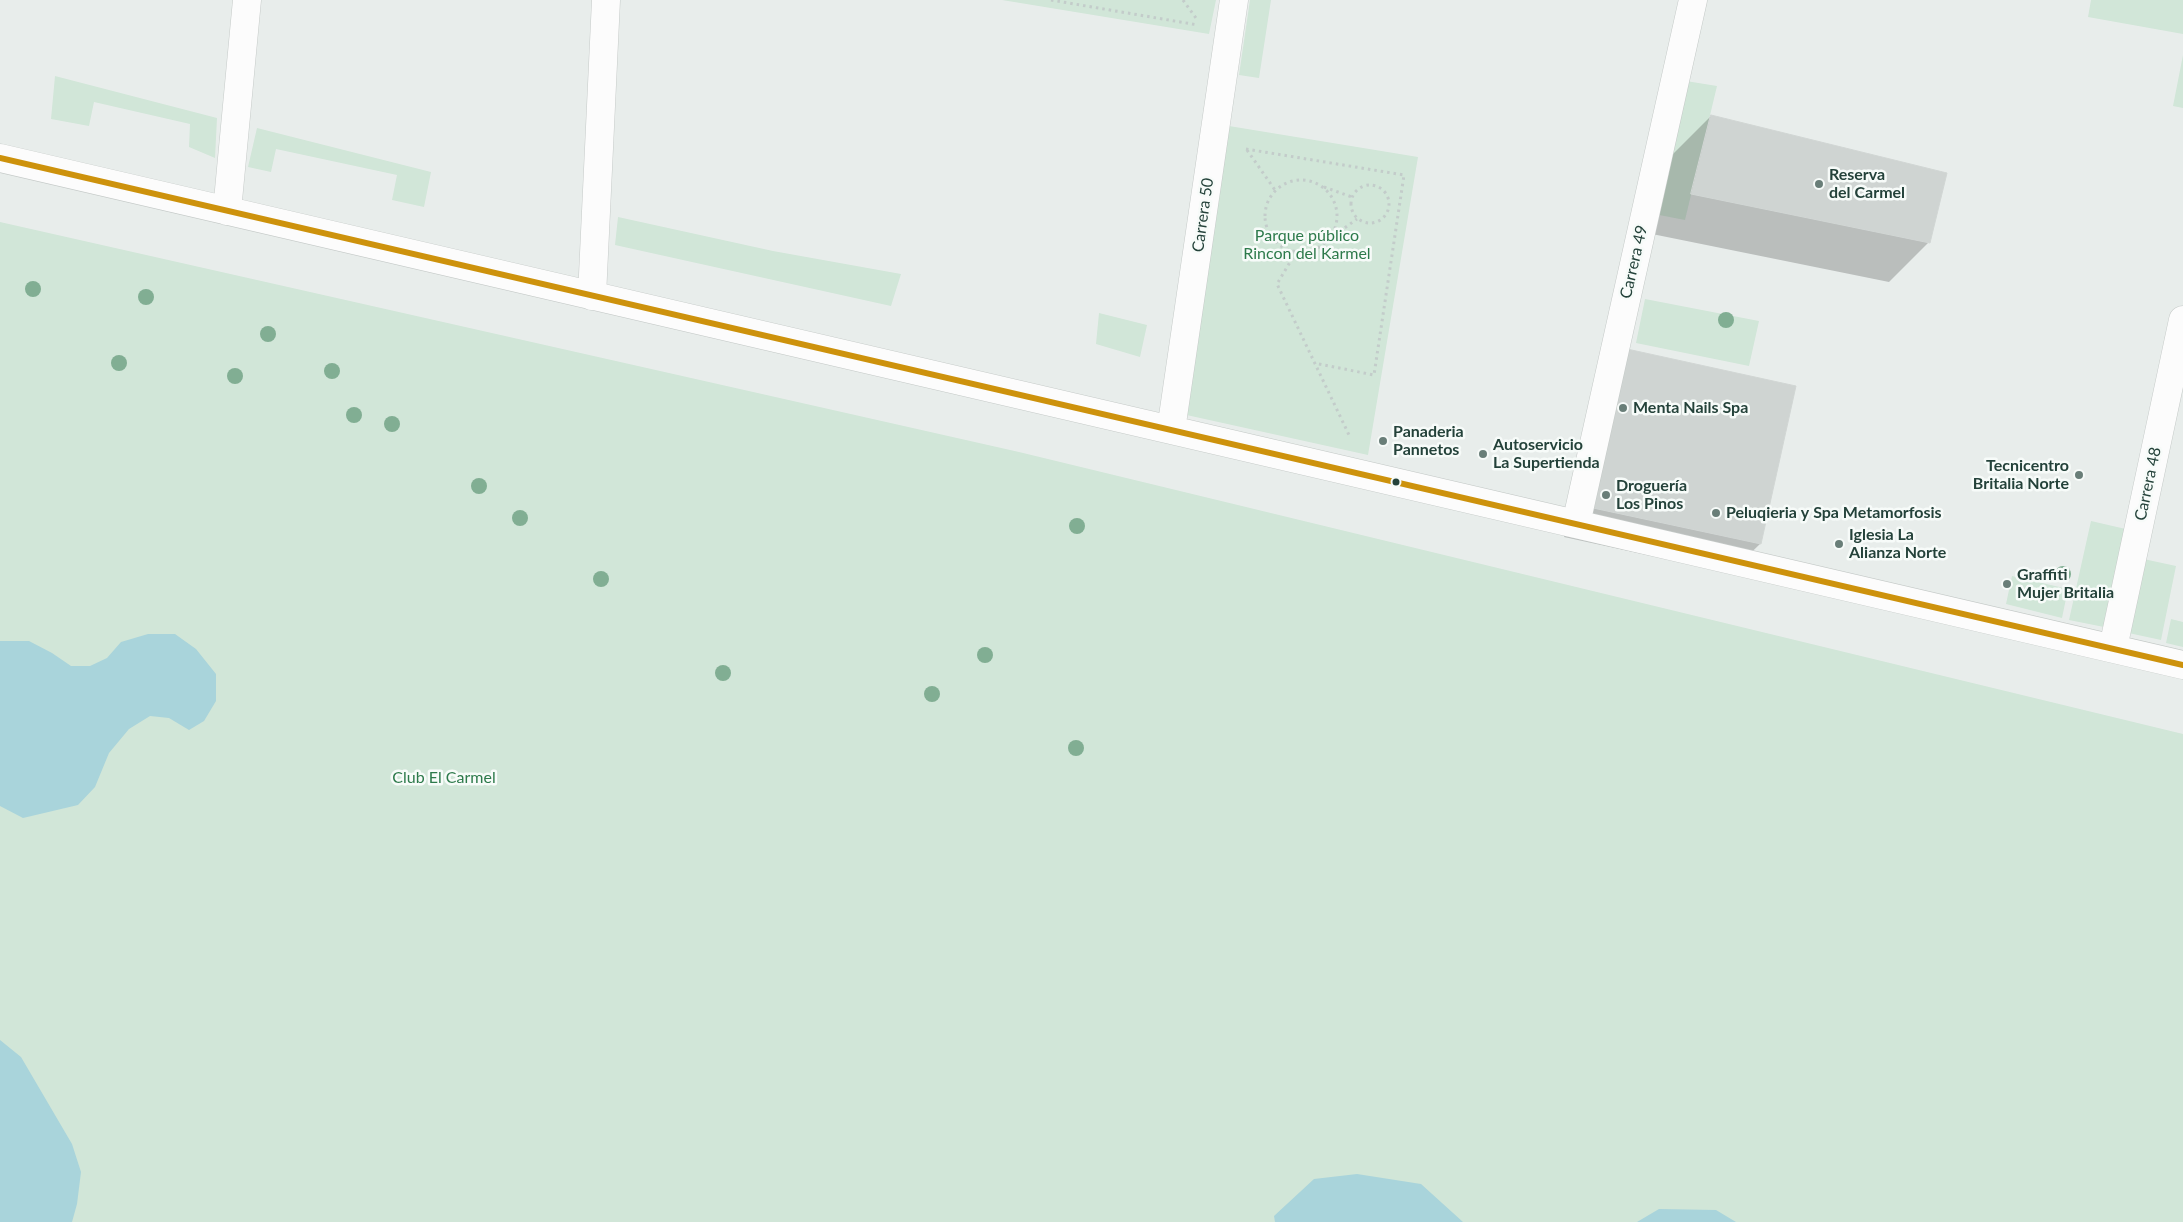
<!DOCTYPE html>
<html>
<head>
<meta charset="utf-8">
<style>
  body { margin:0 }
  canvas { display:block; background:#e8edeb }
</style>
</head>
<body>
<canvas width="2183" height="1222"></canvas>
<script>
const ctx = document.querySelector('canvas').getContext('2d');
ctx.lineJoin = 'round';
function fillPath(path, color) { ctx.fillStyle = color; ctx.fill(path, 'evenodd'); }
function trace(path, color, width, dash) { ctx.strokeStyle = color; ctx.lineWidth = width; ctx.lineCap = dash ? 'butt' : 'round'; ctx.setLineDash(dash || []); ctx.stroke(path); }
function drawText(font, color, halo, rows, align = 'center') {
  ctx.font = font + ' Lato,sans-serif'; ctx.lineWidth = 5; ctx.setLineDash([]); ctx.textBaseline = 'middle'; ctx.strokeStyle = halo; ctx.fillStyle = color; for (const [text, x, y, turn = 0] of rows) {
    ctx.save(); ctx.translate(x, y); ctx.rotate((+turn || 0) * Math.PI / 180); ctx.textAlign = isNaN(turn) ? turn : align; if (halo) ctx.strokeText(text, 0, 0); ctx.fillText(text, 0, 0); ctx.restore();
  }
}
fillPath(new Path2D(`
  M 1002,0 L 1216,0 L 1209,34 Z
  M 1250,0 L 1271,0 L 1259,78 L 1239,75 Z
  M 2091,0 L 2183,0 L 2183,34 L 2088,17 Z
  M 2183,55 L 2183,108 L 2173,106 Z
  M 55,76 L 217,118 L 215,158 L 189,147 L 190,124 L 94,102 L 89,126 L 51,119 Z
  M 1686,81 L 1717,86 L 1685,220 L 1654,214 Z
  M 1229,126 L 1418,157 L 1368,455 L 1182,414 Z
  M 257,128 L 431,172 L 424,207 L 392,200 L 397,175 L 276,149 L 271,172 L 248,167 Z
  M 618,217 L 773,251 L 901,274 L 891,306 L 615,245 Z
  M 0,222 L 1019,452 L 2183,734 L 2183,1222 L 0,1222 Z
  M 1645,299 L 1759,321 L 1749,366 L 1636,343 Z
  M 1099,313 L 1147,325 L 1140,357 L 1096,344 Z
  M 2091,521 L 2130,530 L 2109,628 L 2069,620 Z
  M 2139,558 L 2176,566 L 2161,640 L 2124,632 Z
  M 2012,576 L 2068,589 L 2062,618 L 2006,604 Z
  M 2171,619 L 2183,622 L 2183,647 L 2166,643 Z`), '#d1e6d8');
fillPath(new Path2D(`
  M 148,634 L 175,634 L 196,649 L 216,674 L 216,701 L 204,721 L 189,730 L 169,718 L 150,716 L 129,729 L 109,753 L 95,787 L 78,805 L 23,818 L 0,806 L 0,641 L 29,641 L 52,653 L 71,666 L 90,666 L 107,658 L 121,642 Z
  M 0,1040 L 21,1057 L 72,1144 L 81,1172 L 77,1204 L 72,1222 L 0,1222 Z
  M 1357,1174 L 1421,1184 L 1463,1222 L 1275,1222 L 1274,1216 L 1314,1179 Z
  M 1659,1209 L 1716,1210 L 1736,1222 L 1637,1222 Z`), '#a9d4db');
fillPath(new Path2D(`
  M 1711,116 L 1929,242 L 1889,282 L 1652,234 L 1671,156 Z
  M 1598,380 L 1795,387 L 1760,544 L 1730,573 L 1564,537 Z`), '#0003');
const building = new Path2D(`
  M 1711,115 L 1947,173 L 1930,243 L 1691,194 Z
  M 1627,349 L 1796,386 L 1761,544 L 1593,508 Z`);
fillPath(building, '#cfd4d2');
trace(building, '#d1d6d4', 1);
const minor = new Path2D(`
  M 0,158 L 2183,665
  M 227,211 L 247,0
  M 592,296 L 606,0
  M 1171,430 L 1234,0
  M 1576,524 L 1693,0
  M 2113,648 L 2183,320`);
trace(minor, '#c5cac8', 29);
trace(new Path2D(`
  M 1051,0 L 1198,25
  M 1183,0 L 1196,18
  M 1246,149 L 1404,175 L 1374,375 L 1314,363
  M 1247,150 L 1275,190
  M1265 216a36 36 0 1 1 72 0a36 36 0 1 1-72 0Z
  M1351 204a19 19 0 1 1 38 0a19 19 0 1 1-38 0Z
  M 1324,187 L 1352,197
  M 1329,239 L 1357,219
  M 1296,252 L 1277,284 L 1350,437`), '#c3ccca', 3, [2.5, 4]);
trace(minor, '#fcfcfc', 28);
trace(new Path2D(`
  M 0,158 L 2183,665`), '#cd920c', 6);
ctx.fillStyle = '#81ae93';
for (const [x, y] of [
  [33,289],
  [146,297],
  [1726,320],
  [268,334],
  [119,363],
  [332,371],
  [235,376],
  [354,415],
  [392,424],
  [479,486],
  [520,518],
  [1077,526],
  [2063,574],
  [601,579],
  [985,655],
  [723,673],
  [932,694],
  [1076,748]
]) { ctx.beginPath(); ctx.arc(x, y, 8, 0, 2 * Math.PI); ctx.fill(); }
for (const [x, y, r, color] of [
  [1819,184,5,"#697e78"],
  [1623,408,5,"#697e78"],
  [1383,441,5,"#697e78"],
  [1483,454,5,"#697e78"],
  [2079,475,5,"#697e78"],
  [1396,482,4.5,"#24423a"],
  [1606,495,5,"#697e78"],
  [1716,513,5,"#697e78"],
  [1839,544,5,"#697e78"],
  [2007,584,5,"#697e78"]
]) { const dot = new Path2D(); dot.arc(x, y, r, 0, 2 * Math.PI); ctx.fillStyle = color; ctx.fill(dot); trace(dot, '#f7fbf9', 2); }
drawText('bold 16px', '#24423a', '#f7fbf9', [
  ["Reserva",1829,175],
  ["del Carmel",1829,193],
  ["Menta Nails Spa",1633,408],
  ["Panaderia",1393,432],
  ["Pannetos",1393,450],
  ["Autoservicio",1493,445],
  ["La Supertienda",1493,463],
  ["Tecnicentro",2069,466,"right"],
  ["Britalia Norte",2069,484,"right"],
  ["Droguería",1616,486],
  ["Los Pinos",1616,504],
  ["Peluqieria y Spa Metamorfosis",1726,513],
  ["Iglesia La",1849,535],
  ["Alianza Norte",1849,553],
  ["Graffiti",2017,575],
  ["Mujer Britalia",2017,593]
], 'left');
drawText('16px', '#24423a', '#f7fbf9', [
  ["Carrera 50",1203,215,-82],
  ["Carrera 49",1634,262,-77],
  ["Carrera 48",2148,484,-78]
]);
drawText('16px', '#2d7a4b', '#f7fbf9', [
  ["Parque público",1307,236],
  ["Rincon del Karmel",1307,254],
  ["Club El Carmel",444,778]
]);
</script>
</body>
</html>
